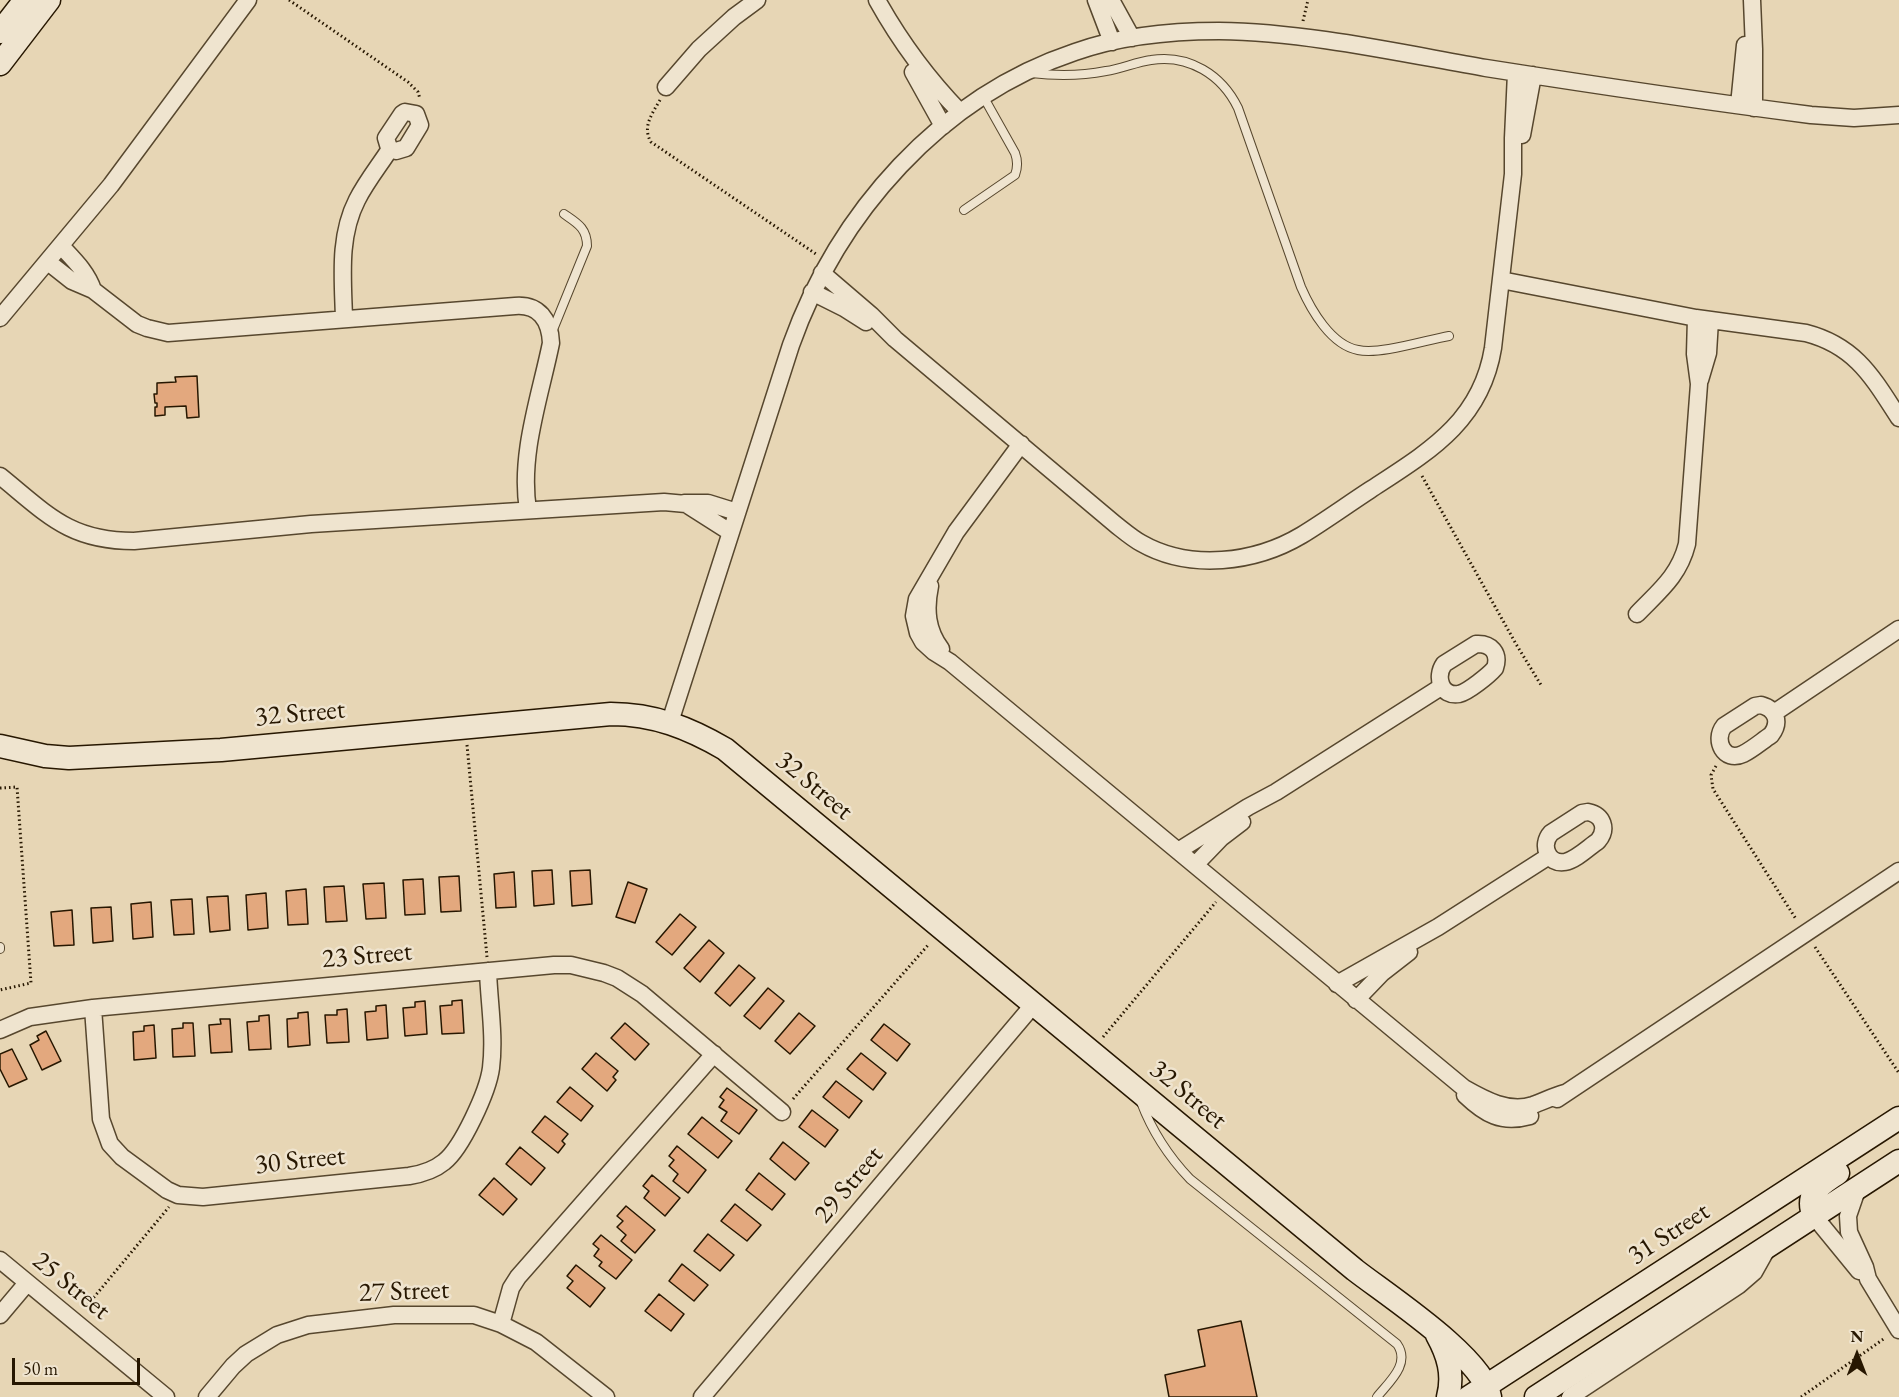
<!DOCTYPE html>
<html>
<head>
<meta charset="utf-8">
<style>
  body { margin:0 }
  #map { position:relative; width:1899px; height:1397px; overflow:hidden; background:#e7d6b5; font-family:"EB Garamond",serif }
  canvas { display:block }
  .north { position:absolute; left:1827px; top:1325px; width:60px; height:60px; -webkit-text-stroke:4px #efe4cf; paint-order:stroke; rotate:0deg; font-size:16px; font-weight:700; line-height:24px; text-align:center; color:#271701 }
  .north::after { content:''; display:block; margin:auto; width:21px; height:27px; background:#271701; clip-path:polygon(50% 0,100% 100%,50% 72%,0 100%) }
  .scale { position:absolute; left:12px; top:1358px; width:128px; height:27px; box-sizing:border-box; border:3px solid #271701; border-top:0; padding-left:8px; font-size:18px; line-height:21px; white-space:nowrap; color:#271701; -webkit-text-stroke:4px #efe4cf; paint-order:stroke }
</style>
</head>
<body>
<div id="map">
<canvas width="1899" height="1397"></canvas>
<div class="north">N</div>
<div class="scale">50 m</div>
</div>
<script>
const ctx = document.querySelector('canvas').getContext('2d');
ctx.lineJoin = 'round';
function fillPath(path, color) { ctx.fillStyle = color; ctx.fill(path, 'evenodd'); }
function trace(path, color, width, dash) { ctx.strokeStyle = color; ctx.lineWidth = width; ctx.lineCap = dash ? 'butt' : 'round'; ctx.setLineDash(dash || []); ctx.stroke(path); }
function drawText(font, color, halo, rows, align = 'center') {
  ctx.font = font + ' "EB Garamond",serif'; ctx.lineWidth = 5; ctx.setLineDash([]); ctx.textBaseline = 'middle'; ctx.strokeStyle = halo; ctx.fillStyle = color; for (const [text, x, y, turn = 0] of rows) {
    ctx.save(); ctx.translate(x, y); ctx.rotate((+turn || 0) * Math.PI / 180); ctx.textAlign = isNaN(turn) ? turn : align; if (halo) ctx.strokeText(text, 0, 0); ctx.fillText(text, 0, 0); ctx.restore();
  }
}
const building = new Path2D(`
  M 197,376 L 199,417 L 187,418 L 186,406 L 165,407 L 165,415 L 155,416 L 155,407 L 157,407 L 157,403 L 155,403 L 154,394 L 157,394 L 157,383 L 176,382 L 175,377 Z
  M 552,870 L 554,904 L 534,906 L 532,871 Z
  M 590,870 L 592,904 L 572,906 L 570,871 Z
  M 514,872 L 516,907 L 496,908 L 494,874 Z
  M 459,876 L 461,911 L 441,912 L 439,877 Z
  M 423,879 L 425,914 L 405,915 L 403,880 Z
  M 628,882 L 647,889 L 635,923 L 616,917 Z
  M 384,883 L 386,918 L 366,919 L 363,884 Z
  M 344,886 L 347,921 L 326,922 L 324,887 Z
  M 306,889 L 308,924 L 288,925 L 286,891 Z
  M 266,893 L 268,928 L 248,930 L 246,895 Z
  M 228,896 L 230,930 L 210,932 L 207,897 Z
  M 192,899 L 194,934 L 174,935 L 171,900 Z
  M 151,902 L 153,937 L 133,939 L 131,904 Z
  M 111,907 L 113,941 L 93,943 L 91,908 Z
  M 72,910 L 74,945 L 54,946 L 51,912 Z
  M 680,914 L 696,927 L 672,955 L 656,942 Z
  M 709,940 L 724,953 L 700,982 L 684,968 Z
  M 739,965 L 755,978 L 730,1006 L 715,993 Z
  M 768,988 L 784,1001 L 760,1029 L 744,1016 Z
  M 462,1000 L 464,1033 L 442,1034 L 440,1006 L 452,1005 L 452,1001 Z
  M 425,1001 L 427,1034 L 405,1036 L 403,1008 L 415,1007 L 415,1002 Z
  M 386,1005 L 388,1038 L 367,1040 L 365,1012 L 376,1011 L 376,1006 Z
  M 347,1009 L 349,1042 L 327,1043 L 325,1015 L 337,1015 L 337,1010 Z
  M 308,1012 L 310,1045 L 288,1047 L 287,1019 L 298,1018 L 298,1013 Z
  M 799,1013 L 815,1026 L 790,1054 L 775,1041 Z
  M 269,1015 L 271,1049 L 249,1050 L 247,1022 L 259,1021 L 259,1016 Z
  M 220,1019 L 230,1019 L 232,1052 L 211,1053 L 209,1025 L 221,1024 Z
  M 183,1023 L 193,1023 L 195,1056 L 173,1057 L 172,1029 L 183,1028 Z
  M 625,1023 L 649,1044 L 635,1060 L 611,1038 Z
  M 884,1024 L 910,1044 L 897,1061 L 871,1040 Z
  M 154,1025 L 156,1058 L 134,1060 L 133,1032 L 144,1031 L 144,1026 Z
  M 46,1031 L 61,1061 L 42,1070 L 30,1045 L 39,1040 L 37,1036 Z
  M 12,1049 L 27,1079 L 9,1087 L 0,1069 L 0,1054 Z
  M 596,1053 L 618,1071 L 613,1077 L 616,1080 L 607,1091 L 582,1069 Z
  M 861,1053 L 886,1073 L 873,1090 L 847,1069 Z
  M 836,1081 L 862,1101 L 849,1118 L 823,1097 Z
  M 570,1087 L 593,1106 L 581,1121 L 557,1102 Z
  M 727,1088 L 757,1110 L 739,1134 L 721,1121 L 727,1112 L 719,1107 L 724,1100 L 720,1097 Z
  M 812,1110 L 838,1130 L 825,1147 L 799,1127 Z
  M 545,1116 L 568,1134 L 562,1141 L 565,1144 L 558,1153 L 532,1132 Z
  M 702,1117 L 732,1141 L 718,1158 L 688,1134 Z
  M 783,1142 L 809,1163 L 795,1180 L 770,1159 Z
  M 677,1146 L 706,1170 L 688,1193 L 673,1181 L 678,1174 L 669,1166 L 674,1160 L 669,1156 Z
  M 520,1147 L 545,1168 L 531,1185 L 506,1164 Z
  M 759,1173 L 785,1194 L 772,1210 L 746,1190 Z
  M 652,1175 L 680,1198 L 665,1216 L 644,1198 L 649,1191 L 643,1186 Z
  M 494,1178 L 517,1199 L 503,1215 L 479,1195 Z
  M 735,1204 L 761,1225 L 747,1241 L 721,1221 Z
  M 626,1206 L 655,1230 L 635,1253 L 621,1241 L 626,1235 L 617,1227 L 623,1221 L 617,1216 Z
  M 708,1234 L 734,1255 L 720,1271 L 694,1251 Z
  M 601,1235 L 632,1260 L 616,1279 L 599,1266 L 602,1262 L 594,1256 L 599,1249 L 593,1244 Z
  M 682,1264 L 708,1285 L 694,1301 L 669,1281 Z
  M 576,1265 L 605,1288 L 590,1307 L 567,1288 L 573,1281 L 567,1276 Z
  M 659,1294 L 684,1314 L 671,1331 L 645,1311 Z
  M 1241,1321 L 1257,1397 L 1169,1397 L 1165,1375 L 1205,1366 L 1198,1330 Z`);
fillPath(building, '#e3a87e');
trace(building, '#271701', 1.5);
const lane = new Path2D(`
  M 1031,73 C 1056,76 1081,76 1106,71 C 1121,69 1136,62 1151,60 C 1189,54 1222,75 1238,108 L 1301,287 C 1311,310 1331,345 1358,350 C 1380,355 1426,340 1449,336
  M 964,210 L 1015,175 C 1018,167 1018,161 1015,153 L 983,96
  M 552,332 L 587,246 C 587,228 577,223 564,214
  M 0,947 L 0,949
  M 1141,1102 C 1152,1131 1168,1156 1190,1179 L 1397,1344 C 1411,1364 1389,1382 1377,1397`);
const street = new Path2D(`
  M 877,0 C 901,43 926,77 960,112
  M 1096,0 L 1112,42
  M 1111,0 L 1132,38
  M 1752,0 L 1754,49 L 1754,108
  M 913,72 L 943,126
  M 666,87 L 699,49 L 734,17 L 757,0
  M 1739,105 L 1745,45
  M 405,112 L 416,114 L 420,125 L 406,148 L 396,151 L 389,148 L 386,138 L 402,114 Z
  M 1522,135 L 1533,75
  M 61,246 C 74,260 87,272 93,290
  M 48,262 L 72,281 L 93,290 L 137,324 L 147,328 L 168,333 L 515,306 C 539,304 550,320 551,343 C 540,397 519,455 528,510
  M 822,273 L 871,315 L 895,339 L 1115,524 C 1124,531 1132,538 1141,543 C 1190,571 1255,563 1302,535 C 1325,521 1347,505 1370,490 C 1428,452 1481,422 1493,348 L 1513,174 L 1513,138 L 1516,73
  M 1501,280 L 1696,318 L 1806,333 C 1856,346 1873,378 1899,418
  M 812,292 L 844,308 L 866,322
  M 0,318 L 111,185 L 248,0
  M 344,319 C 343,279 338,237 357,200 C 366,182 379,166 390,149
  M 1700,380 L 1708,353 L 1710,320
  M 1021,444 L 956,532 L 917,599 L 914,616 L 918,633 L 923,642 L 934,652 L 950,662 L 1464,1088 C 1485,1100 1509,1113 1533,1105 C 1544,1101 1554,1096 1565,1093
  M 0,476 C 47,514 69,541 134,541 L 311,524 L 664,502 L 686,504 L 730,532
  M 684,503 L 708,503 L 737,512
  M 930,586 C 925,610 927,630 941,649
  M 1637,614 C 1659,591 1679,576 1687,544 L 1699,384 L 1695,354 L 1696,318
  M 1476,644 C 1491,643 1500,653 1495,668 C 1489,675 1468,692 1459,694 C 1441,697 1435,677 1444,664 Z
  M 1761,705 C 1776,709 1781,722 1771,735 C 1762,741 1753,749 1743,754 C 1724,763 1713,740 1724,726 L 1755,706 Z
  M 1774,713 L 1899,629
  M 670,722 L 791,345 C 838,213 940,97 1075,52 C 1120,36 1171,31 1219,31 C 1306,32 1400,53 1486,68 C 1594,85 1702,101 1811,115 L 1854,118 L 1899,115
  M 1588,812 C 1603,815 1608,829 1598,841 C 1589,847 1576,860 1565,862 C 1548,865 1540,845 1551,833 L 1582,813 Z
  M 1178,851 L 1248,807 L 1276,792 L 1441,687
  M 1195,865 L 1221,838 L 1242,822
  M 1337,984 L 1438,927 L 1549,856
  M 1356,1000 L 1382,973 L 1409,952
  M 93,1008 L 101,1119 L 110,1144 L 122,1157 L 167,1190 L 178,1195 L 203,1197 L 409,1176 C 422,1174 433,1171 444,1162 C 462,1148 488,1091 491,1068 C 495,1036 489,1002 488,971
  M 0,1030 L 30,1017 L 93,1008 L 554,965 L 571,965 L 604,973 L 617,978 L 642,994 L 782,1112
  M 1465,1095 C 1485,1114 1501,1124 1530,1116
  M 1557,1099 L 1899,871
  M 1858,1187 L 1848,1216 L 1849,1232 L 1865,1267 L 1868,1279 L 1899,1330
  M 1814,1216 L 1859,1271
  M 0,1260 L 166,1397
  M 0,1315 L 27,1283
  M 501,1324 L 511,1288 L 518,1277 L 714,1054
  M 207,1397 L 233,1366 L 246,1354 L 277,1335 L 308,1325 L 394,1315 L 474,1315 L 501,1324 L 536,1342 L 606,1397
  M 702,1397 L 1034,1004
  M 1570,1397 L 1739,1285 L 1754,1272 L 1768,1247`);
const secondary = new Path2D(`
  M 0,32 L 25,0
  M 0,64 L 49,0
  M 0,746 L 45,756 L 69,758 L 221,750 L 611,714 C 654,714 689,728 725,749 L 1355,1270 C 1387,1295 1484,1358 1490,1397
  M 1814,1216 C 1804,1193 1821,1185 1838,1173
  M 1437,1335 C 1448,1355 1454,1374 1448,1397
  M 1469,1397 L 1899,1118
  M 1536,1397 L 1899,1161`);
trace(lane, '#57472e', 10);
trace(street, '#57472e', 19);
trace(secondary, '#271701', 25);
trace(new Path2D(`
  M 289,0 L 408,82 L 418,92 L 420,99
  M 1303,21 L 1308,0
  M 660,100 C 652,114 642,127 651,142 L 816,254
  M 1422,476 L 1516,644 L 1541,685
  M 467,745 L 487,957
  M 1716,766 L 1711,775 L 1713,789 L 1796,919
  M 0,788 L 17,787 L 31,983 L 0,990
  M 1815,947 L 1899,1073
  M 1103,1037 L 1216,902
  M 793,1099 L 929,944
  M 85,1308 L 169,1207
  M 1801,1397 L 1885,1338`), '#271701', 3, [1.5, 3]);
trace(lane, '#efe4cf', 8);
trace(street, '#efe4cf', 16);
trace(secondary, '#efe4cf', 22);
drawText('27px', '#271701', '#efe4cf', [
  ["32 Street",300,714,-5],
  ["32 Street",814,786,40],
  ["23 Street",367,956,-5],
  ["32 Street",1188,1095,40],
  ["30 Street",300,1161,-6],
  ["29 Street",849,1185,-50],
  ["31 Street",1669,1234,-33],
  ["25 Street",71,1286,39],
  ["27 Street",404,1292,-2]
]);
</script>
</body>
</html>
